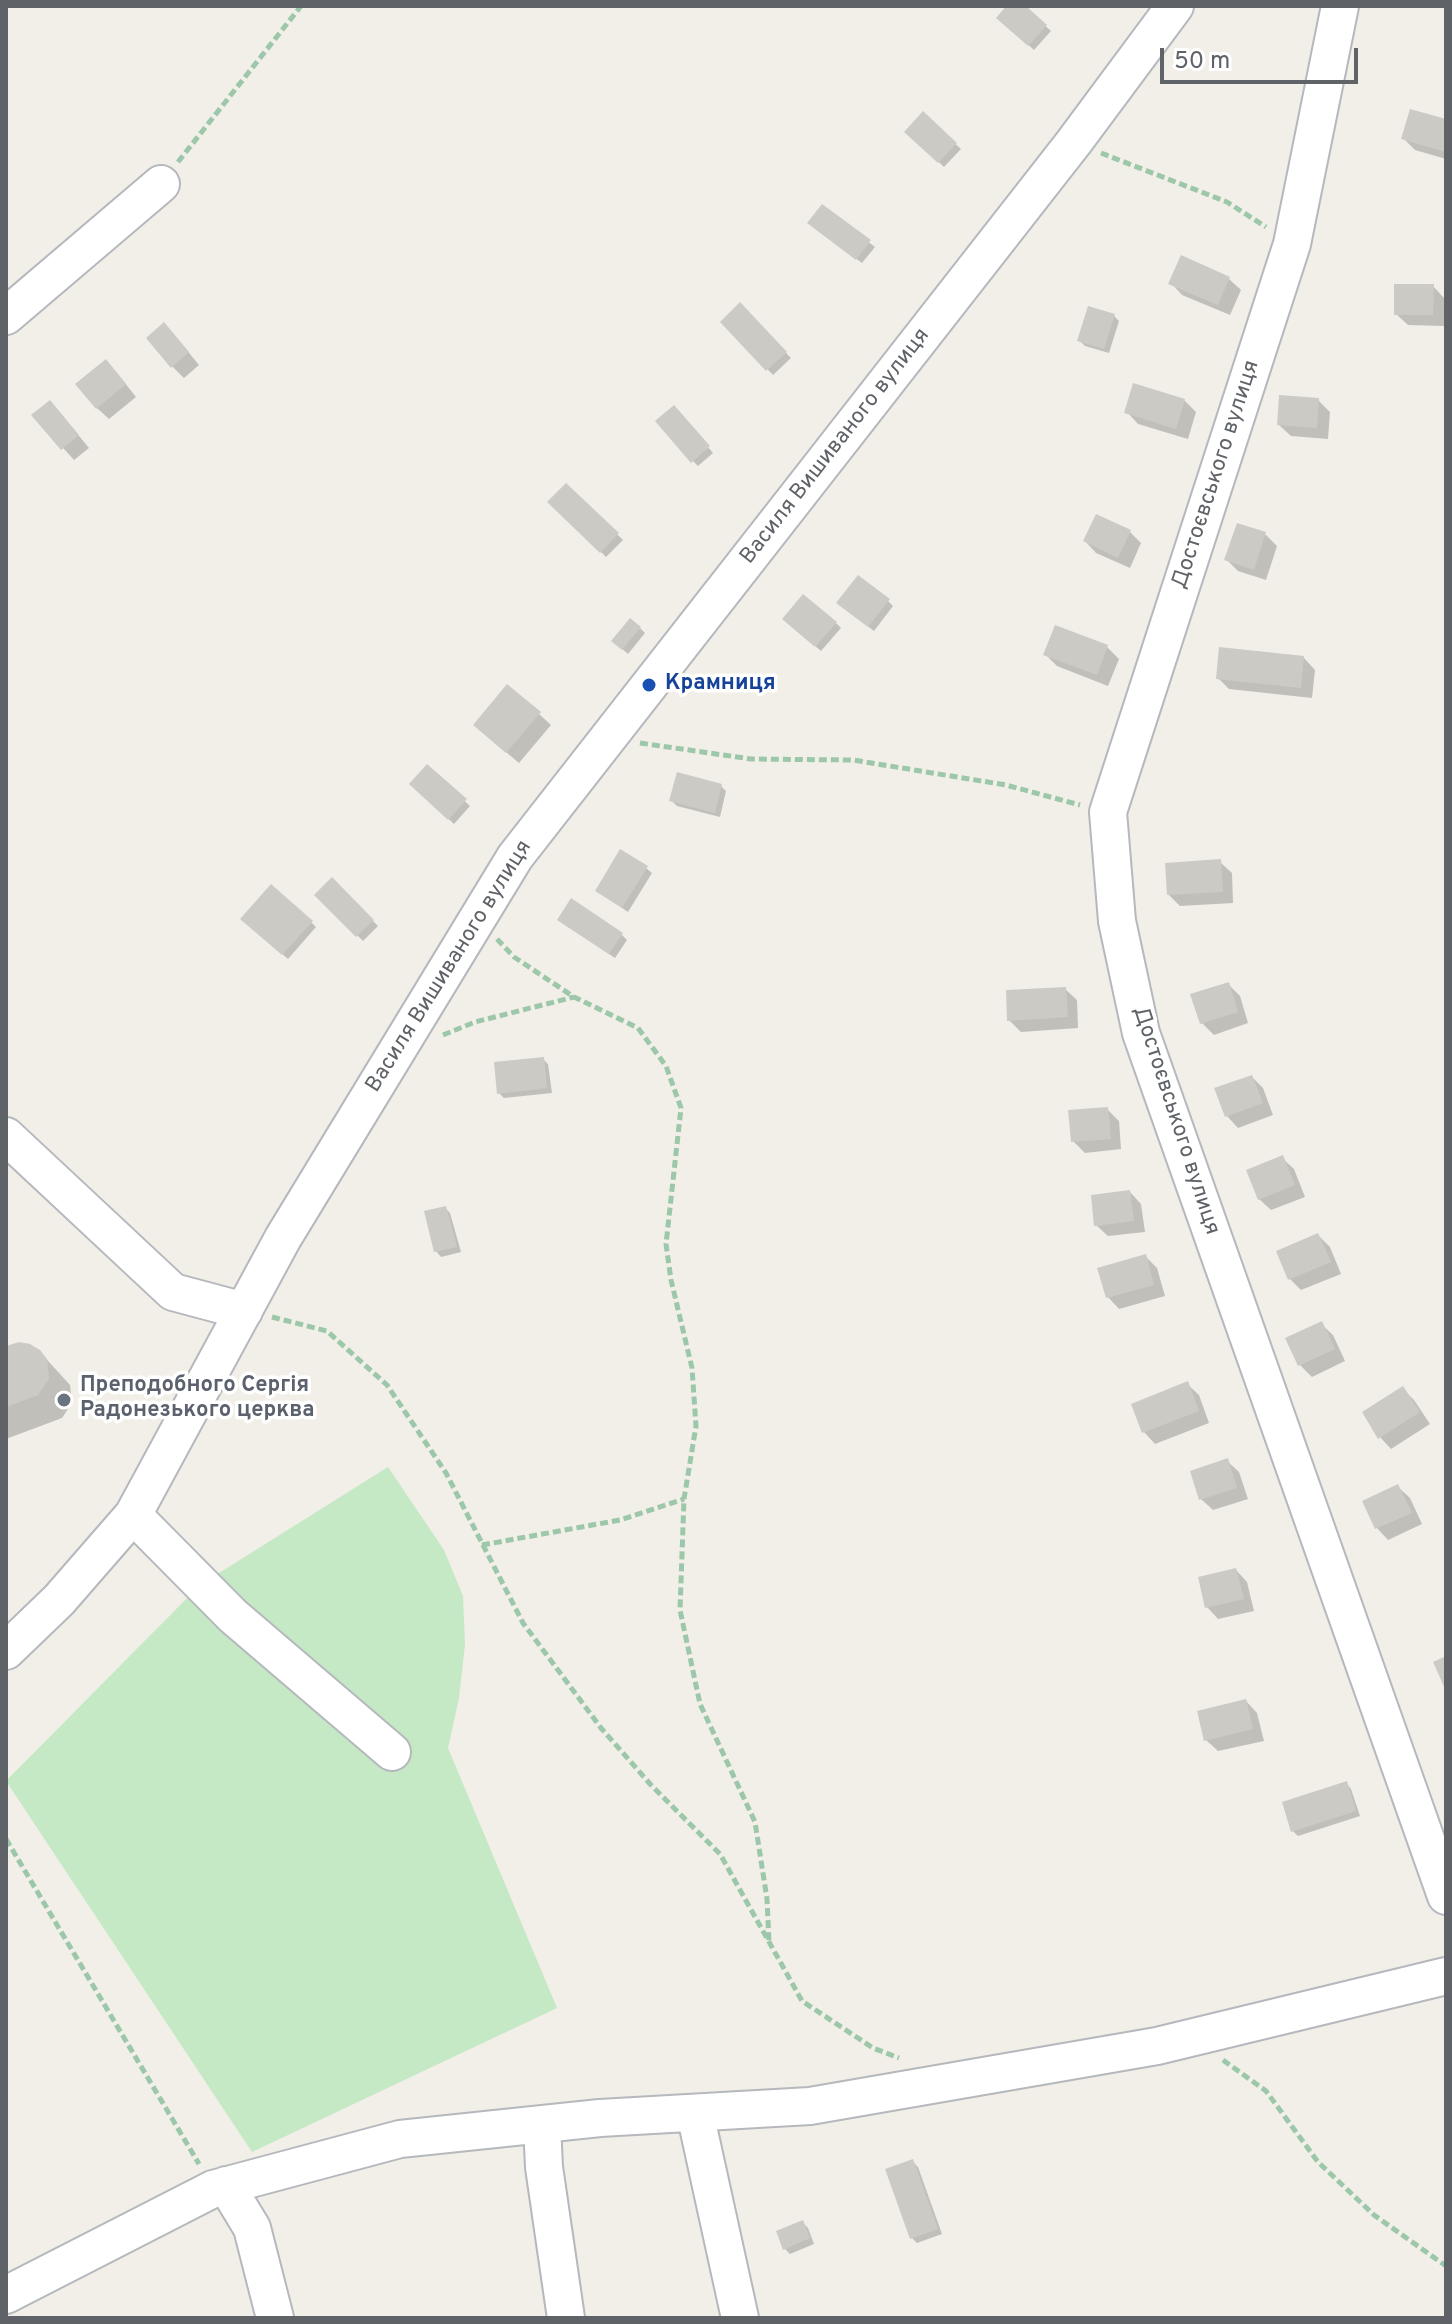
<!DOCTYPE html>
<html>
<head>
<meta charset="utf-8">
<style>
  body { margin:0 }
  #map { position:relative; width:1452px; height:2324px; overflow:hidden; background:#f1efe8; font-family:Overpass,sans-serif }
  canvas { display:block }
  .frame { position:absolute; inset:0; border:8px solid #5f6368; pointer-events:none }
  .scale { position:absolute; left:1160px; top:48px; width:198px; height:36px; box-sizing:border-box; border:4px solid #5f6368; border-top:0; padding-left:10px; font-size:24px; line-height:28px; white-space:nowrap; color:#5f6368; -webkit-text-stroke:6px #fff; paint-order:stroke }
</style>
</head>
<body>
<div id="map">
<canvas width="1452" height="2324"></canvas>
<div class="frame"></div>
<div class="scale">50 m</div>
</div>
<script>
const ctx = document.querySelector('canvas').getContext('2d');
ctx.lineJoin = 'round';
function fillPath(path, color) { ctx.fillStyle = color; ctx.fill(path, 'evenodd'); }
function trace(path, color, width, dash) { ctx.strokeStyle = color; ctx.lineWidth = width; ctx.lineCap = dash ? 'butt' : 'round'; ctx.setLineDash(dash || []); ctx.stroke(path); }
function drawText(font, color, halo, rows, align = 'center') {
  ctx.font = font + ' Overpass,sans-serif'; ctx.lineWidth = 7; ctx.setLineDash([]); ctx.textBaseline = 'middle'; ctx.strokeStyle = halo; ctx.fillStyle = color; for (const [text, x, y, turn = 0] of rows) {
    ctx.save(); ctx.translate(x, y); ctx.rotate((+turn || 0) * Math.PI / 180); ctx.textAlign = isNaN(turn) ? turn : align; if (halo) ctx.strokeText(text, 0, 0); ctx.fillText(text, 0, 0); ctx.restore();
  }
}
fillPath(new Path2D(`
  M 388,1467 L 444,1550 L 463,1596 L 465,1644 L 459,1698 L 448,1748 L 557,2008 L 252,2152 L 6,1781 L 200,1585 Z`), '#c5e8c5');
fillPath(new Path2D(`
  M 1009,6 L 1023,6 L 1051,31 L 1034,50 L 998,17 Z
  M 923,114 L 961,149 L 944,167 L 907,132 Z
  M 1446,121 L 1446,159 L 1415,150 L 1404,139 Z
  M 822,206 L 875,247 L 862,263 L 815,228 Z
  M 1229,279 L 1241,290 L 1230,315 L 1182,295 L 1171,283 Z
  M 1433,286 L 1444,298 L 1444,326 L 1408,325 L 1396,314 Z
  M 740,305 L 791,358 L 773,375 L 723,322 Z
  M 1114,316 L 1119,321 L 1109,353 L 1085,346 L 1079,340 Z
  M 176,337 L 199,365 L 184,378 L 172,366 Z
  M 117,373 L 136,397 L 109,419 L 97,408 Z
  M 1184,400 L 1196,412 L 1188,439 L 1138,424 L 1127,412 Z
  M 1318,400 L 1330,412 L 1328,439 L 1291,436 L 1279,425 Z
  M 679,413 L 713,453 L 698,466 L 693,461 Z
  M 61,414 L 89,448 L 74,460 L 34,416 Z
  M 567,486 L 623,540 L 606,557 L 550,502 Z
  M 1130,532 L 1141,543 L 1130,568 L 1096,553 L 1085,541 Z
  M 1265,534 L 1277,546 L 1266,580 L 1238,571 L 1227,560 Z
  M 888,601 L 893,606 L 874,631 L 844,608 Z
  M 836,623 L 841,628 L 821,651 L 789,624 Z
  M 640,628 L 645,633 L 628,654 L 619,646 Z
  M 1107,647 L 1119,659 L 1108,686 L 1057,666 L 1046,655 Z
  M 1304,658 L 1315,670 L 1312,698 L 1229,689 L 1218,678 Z
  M 539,714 L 551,725 L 519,763 L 487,736 Z
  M 428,767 L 470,806 L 454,824 L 411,784 Z
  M 721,786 L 726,791 L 720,817 L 677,806 L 672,801 Z
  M 1220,862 L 1232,873 L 1233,903 L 1180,906 L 1169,895 Z
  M 646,868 L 652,873 L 628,912 L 597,891 Z
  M 332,880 L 378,926 L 363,941 L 317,895 Z
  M 311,922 L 316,927 L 288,959 L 248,924 Z
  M 565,925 L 622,935 L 627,940 L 615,958 Z
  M 1228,984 L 1240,996 L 1248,1023 L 1214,1035 L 1202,1023 Z
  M 1065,989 L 1077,1000 L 1078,1028 L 1021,1032 L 1009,1020 Z
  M 543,1059 L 548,1064 L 552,1093 L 504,1098 L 499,1093 Z
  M 1252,1077 L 1263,1088 L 1273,1115 L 1238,1128 L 1227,1116 Z
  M 1107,1109 L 1119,1121 L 1121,1149 L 1085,1153 L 1073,1141 Z
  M 1282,1158 L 1294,1169 L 1305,1197 L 1271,1210 L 1259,1199 Z
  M 1130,1192 L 1141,1204 L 1145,1232 L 1108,1236 L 1096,1225 Z
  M 445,1208 L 450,1213 L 461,1252 L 441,1257 L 436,1251 Z
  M 1318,1235 L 1330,1247 L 1341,1274 L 1301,1290 L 1290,1279 Z
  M 1145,1256 L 1157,1268 L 1165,1296 L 1119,1309 L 1108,1297 Z
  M 1321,1324 L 1333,1335 L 1345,1361 L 1312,1377 L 1300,1365 L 1288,1339 Z
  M 6,1349 L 39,1351 L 70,1385 L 72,1403 L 62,1418 L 6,1439 Z
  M 1187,1384 L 1199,1395 L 1209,1423 L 1155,1444 L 1144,1432 Z
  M 1403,1389 L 1414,1400 L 1430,1424 L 1391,1449 L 1380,1437 Z
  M 1227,1461 L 1239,1472 L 1248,1499 L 1213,1510 L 1201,1499 Z
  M 1398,1487 L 1410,1498 L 1422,1524 L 1388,1540 L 1377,1528 Z
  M 1236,1570 L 1247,1582 L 1254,1611 L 1218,1619 L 1207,1607 Z
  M 1246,1701 L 1257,1713 L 1264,1741 L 1218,1751 L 1206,1740 Z
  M 1346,1783 L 1351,1789 L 1360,1816 L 1298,1836 L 1293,1831 Z
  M 912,2161 L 918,2167 L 942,2234 L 917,2243 L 912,2238 Z
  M 803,2223 L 808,2228 L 814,2244 L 790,2254 L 785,2249 Z`), '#0003');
fillPath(new Path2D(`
  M 1006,6 L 1026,6 L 1047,25 L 1028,46 L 996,18 Z
  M 1410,109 L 1446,119 L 1446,152 L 1401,139 Z
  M 923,111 L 957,143 L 938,163 L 904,132 Z
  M 822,204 L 871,240 L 856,260 L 807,223 Z
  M 1181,255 L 1230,277 L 1218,305 L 1168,284 Z
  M 1394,284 L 1434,284 L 1433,315 L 1394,315 Z
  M 740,302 L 787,352 L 766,371 L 720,322 Z
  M 1088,306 L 1115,314 L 1104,349 L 1077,341 Z
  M 164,322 L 189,352 L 171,368 L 146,338 Z
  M 106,359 L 126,384 L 96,409 L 75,384 Z
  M 1133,383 L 1185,399 L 1176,429 L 1124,413 Z
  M 1279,395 L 1319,398 L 1317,428 L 1277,425 Z
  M 50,400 L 79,435 L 61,450 L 31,415 Z
  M 674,405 L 710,446 L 691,463 L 655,421 Z
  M 566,483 L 619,533 L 600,553 L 547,502 Z
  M 1096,514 L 1131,530 L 1118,558 L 1083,541 Z
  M 1237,523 L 1266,532 L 1254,570 L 1224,560 Z
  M 858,575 L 890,599 L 868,627 L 836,603 Z
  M 803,594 L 837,622 L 815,647 L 782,619 Z
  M 630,618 L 641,627 L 622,650 L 611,641 Z
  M 1055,625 L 1108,645 L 1097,675 L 1043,655 Z
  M 1219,647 L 1304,656 L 1301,688 L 1216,679 Z
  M 507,684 L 541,712 L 506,753 L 473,725 Z
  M 427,764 L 467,799 L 448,820 L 409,784 Z
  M 677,772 L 722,784 L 715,813 L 669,801 Z
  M 620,849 L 648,866 L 622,908 L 595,891 Z
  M 1221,859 L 1223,892 L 1167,895 L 1165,863 Z
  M 332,877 L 374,920 L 356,937 L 314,895 Z
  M 271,884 L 313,921 L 282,955 L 240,919 Z
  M 571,898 L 623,933 L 609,954 L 557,920 Z
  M 1229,982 L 1238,1012 L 1200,1024 L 1190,994 Z
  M 1066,987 L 1068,1017 L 1007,1021 L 1006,990 Z
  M 544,1057 L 547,1088 L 497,1094 L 494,1062 Z
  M 1252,1075 L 1263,1103 L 1225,1117 L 1214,1088 Z
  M 1108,1107 L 1111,1139 L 1071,1142 L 1068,1110 Z
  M 1283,1155 L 1295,1185 L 1258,1200 L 1246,1170 Z
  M 1130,1190 L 1134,1221 L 1094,1226 L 1091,1195 Z
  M 446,1206 L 457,1247 L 434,1252 L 424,1211 Z
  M 1318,1233 L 1331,1262 L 1288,1280 L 1276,1251 Z
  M 1146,1254 L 1154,1285 L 1106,1298 L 1097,1268 Z
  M 1322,1321 L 1335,1349 L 1298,1366 L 1285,1338 Z
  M 19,1342 L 30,1344 L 40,1350 L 47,1359 L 49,1379 L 38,1395 L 6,1407 L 6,1346 Z
  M 1188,1381 L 1199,1411 L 1142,1433 L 1131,1404 Z
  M 1403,1386 L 1420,1412 L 1378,1439 L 1362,1412 Z
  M 1228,1458 L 1237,1488 L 1199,1500 L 1190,1471 Z
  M 1398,1484 L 1412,1513 L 1375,1529 L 1362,1501 Z
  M 1236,1568 L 1244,1599 L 1205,1608 L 1198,1577 Z
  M 1446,1656 L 1446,1691 L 1433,1662 Z
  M 1246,1699 L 1253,1729 L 1204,1741 L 1197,1711 Z
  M 1347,1781 L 1356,1811 L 1291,1832 L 1282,1802 Z
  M 913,2159 L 938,2229 L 910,2239 L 885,2169 Z
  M 803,2220 L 810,2238 L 783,2250 L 776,2231 Z`), '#cccac5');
const minor = new Path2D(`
  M 1340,6 L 1292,244 L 1108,812 L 1117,921 L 1141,1033 L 1446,1896
  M 6,316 L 161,184
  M 6,1136 L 173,1292 L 244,1311
  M 133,1515 L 233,1616 L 392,1752
  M 6,1651 L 59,1600 L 133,1515 L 283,1238 L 515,857 L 1074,142 L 1175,6
  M 695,2113 L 740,2318
  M 542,2124 L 544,2167 L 566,2318
  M 226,2185 L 252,2228 L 275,2318
  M 6,2295 L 213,2189 L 400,2139 L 600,2118 L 810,2106 L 1157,2046 L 1446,1976`);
trace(minor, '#b5b8bc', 40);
trace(new Path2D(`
  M 1101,153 L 1227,202 L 1266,227
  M 178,162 L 301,6
  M 640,743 L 751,759 L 853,760 L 1006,785 L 1080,805
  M 497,939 L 514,957 L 574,997 L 638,1028 L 666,1066 L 681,1108 L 666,1244 L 671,1280 L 692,1368 L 696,1426 L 684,1499 L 680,1610 L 700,1704 L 755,1822 L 767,1899 L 769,1942
  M 443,1035 L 475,1022 L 574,997
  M 272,1317 L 327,1331 L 387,1385 L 446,1473 L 523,1623 L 601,1728 L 651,1785 L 720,1854 L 802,2001 L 873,2048 L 899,2058
  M 482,1545 L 620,1520 L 684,1499
  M 6,1839 L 199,2164
  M 1223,2060 L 1266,2091 L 1318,2162 L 1374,2215 L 1446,2266`), '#9cc7a9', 5, [8, 4]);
trace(minor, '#fff', 36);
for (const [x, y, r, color] of [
  [649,685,8,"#1a4fb4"],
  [64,1400,8,"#6b7280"]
]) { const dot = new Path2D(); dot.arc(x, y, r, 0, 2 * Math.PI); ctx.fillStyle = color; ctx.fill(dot); trace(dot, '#fff', 3); }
drawText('22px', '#5f6368', '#fff', [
  ["Василя Вишиваного вулиця",836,447,-52],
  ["Достоєвського вулиця",1217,475,-72],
  ["Василя Вишиваного вулиця",450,967,-58],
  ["Достоєвського вулиця",1175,1121,72]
]);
drawText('bold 22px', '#164399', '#fff', [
  ["Крамниця",665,685]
], 'left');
drawText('bold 22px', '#5b616d', '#fff', [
  ["Преподобного Сергія",80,1387],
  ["Радонезького церква",80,1412]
], 'left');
</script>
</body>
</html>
